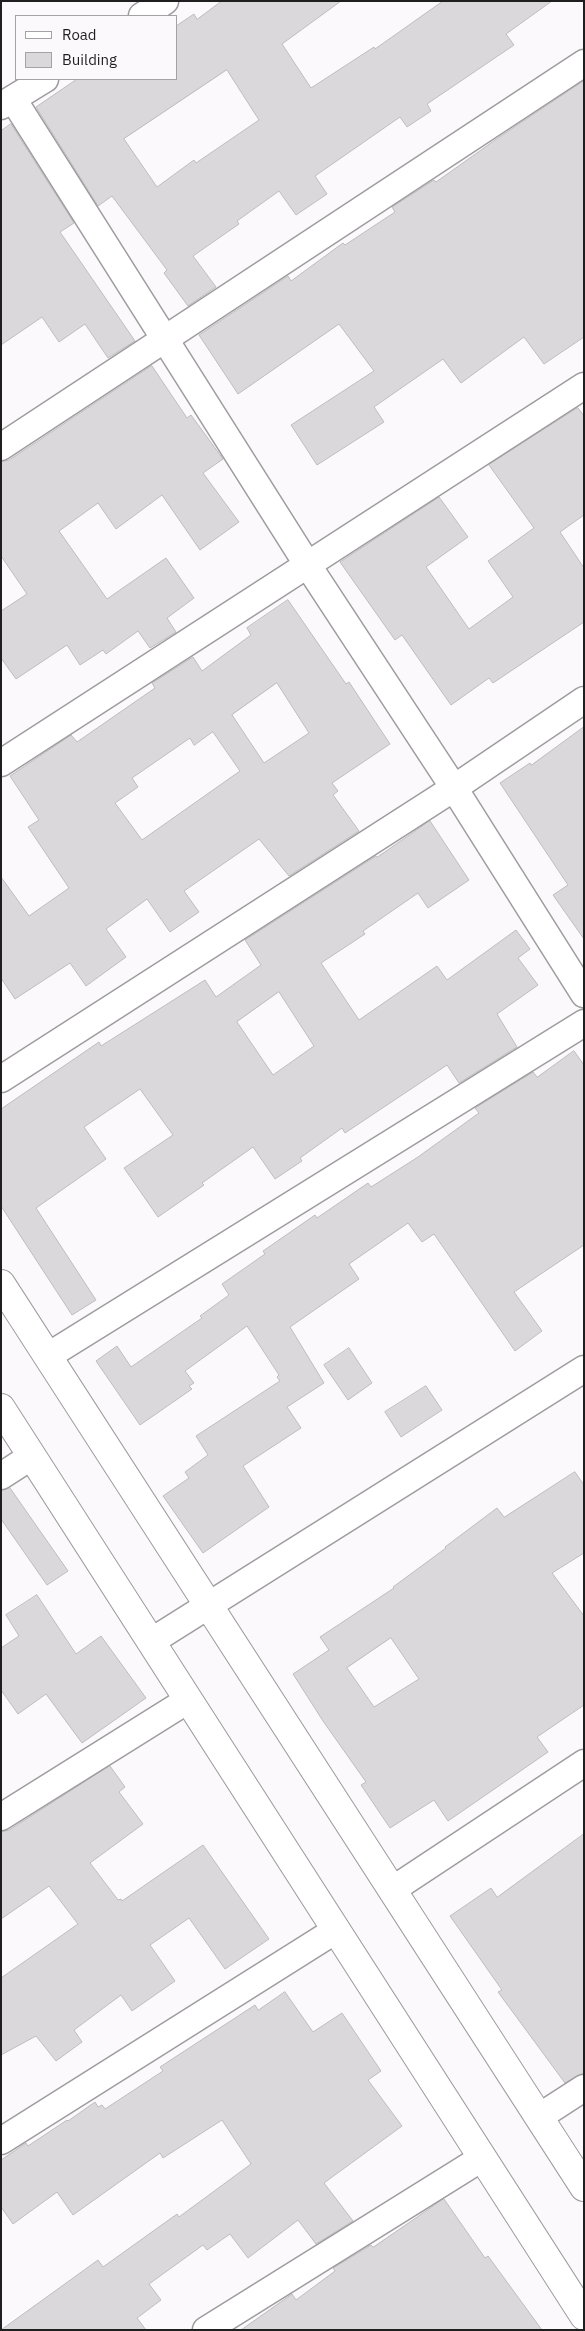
<!DOCTYPE html>
<html>
<head>
<meta charset="utf-8">
<style>
  body { margin:0 }
  #map { position:relative; width:585px; height:2331px; overflow:hidden; background:#fcf9fc; font-family:"IBM Plex Sans",sans-serif }
  canvas { display:block }
  .frame { position:absolute; inset:0; border:2px solid #201f20; pointer-events:none }
  .legend { position:absolute; left:15px; top:15px; width:162px; height:65px; box-sizing:border-box; background:#fcf9fc; border:1px solid #a4a2a4; margin:0; padding:6px 9px; list-style:none; font-size:15px; color:#201f20 }
  .legend li { display:flex; align-items:center; gap:10px; height:25px }
  .legend b { width:25px; border:1px solid #a4a2a4 }
</style>
</head>
<body>
<div id="map">
<canvas width="585" height="2331"></canvas>
<div class="frame"></div>
<ul class="legend">
<li><b style="height:6px;background:#fff"></b>Road</li>
<li><b style="height:14px;background:#dbd8db"></b>Building</li>
</ul>
</div>
<script>
const ctx = document.querySelector('canvas').getContext('2d');
ctx.lineJoin = 'round';
function fillPath(path, color) { ctx.fillStyle = color; ctx.fill(path, 'evenodd'); }
function trace(path, color, width, dash) { ctx.strokeStyle = color; ctx.lineWidth = width; ctx.lineCap = dash ? 'butt' : 'round'; ctx.setLineDash(dash || []); ctx.stroke(path); }
const building = new Path2D(`
  M 222,1 L 341,1 L 282,44 L 311,88 L 374,47 L 375,49 L 443,1 L 552,1 L 506,34 L 514,45 L 427,104 L 431,111 L 407,127 L 400,117 L 315,176 L 327,194 L 296,215 L 279,191 L 237,221 L 239,224 L 193,256 L 216,287 L 188,306 L 164,273 L 167,270 L 112,196 L 98,206 L 36,107 L 77,79 L 176,79 L 176,26 L 194,14 L 197,19 ZM 227,70 L 259,120 L 196,163 L 194,160 L 157,187 L 124,139 Z
  M 584,81 L 584,337 L 544,364 L 524,337 L 461,383 L 443,359 L 374,407 L 384,422 L 317,465 L 291,425 L 374,371 L 339,324 L 238,394 L 199,335 L 288,276 L 291,281 L 343,243 L 345,245 L 395,212 L 392,207 L 434,180 L 436,182 L 498,138 Z
  M 11,124 L 74,223 L 60,232 L 135,341 L 108,358 L 85,324 L 59,342 L 42,317 L 1,345 L 1,131 Z
  M 152,366 L 187,418 L 191,415 L 223,459 L 203,473 L 239,522 L 200,550 L 162,495 L 116,529 L 98,503 L 59,531 L 107,599 L 166,558 L 194,598 L 167,618 L 176,632 L 150,648 L 138,631 L 106,654 L 103,650 L 80,665 L 67,645 L 16,679 L 1,658 L 1,611 L 27,594 L 1,556 L 1,462 L 9,460 Z
  M 578,408 L 584,416 L 584,515 L 560,532 L 584,568 L 584,622 L 493,683 L 489,678 L 451,705 L 402,635 L 395,640 L 340,562 L 439,497 L 468,537 L 426,567 L 469,629 L 513,597 L 488,561 L 534,528 L 489,465 Z
  M 288,600 L 346,684 L 349,682 L 390,744 L 332,783 L 338,791 L 333,795 L 359,831 L 289,876 L 259,839 L 184,891 L 199,912 L 170,932 L 147,899 L 106,929 L 126,957 L 86,986 L 70,963 L 15,999 L 1,978 L 1,877 L 29,916 L 69,888 L 28,827 L 39,820 L 10,776 L 71,735 L 77,742 L 155,688 L 152,683 L 193,657 L 202,671 L 251,635 L 247,628 ZM 277,683 L 309,733 L 264,763 L 232,715 ZM 213,732 L 240,771 L 142,840 L 115,803 L 138,787 L 132,778 L 190,738 L 194,745 Z
  M 584,727 L 584,939 L 553,895 L 568,885 L 500,783 L 530,763 L 531,765 Z
  M 430,821 L 469,880 L 428,908 L 418,893 L 363,931 L 365,934 L 321,963 L 359,1020 L 437,966 L 447,980 L 516,930 L 530,949 L 518,958 L 538,985 L 497,1014 L 517,1047 L 459,1083 L 447,1065 L 345,1133 L 342,1128 L 300,1158 L 302,1161 L 275,1179 L 253,1147 L 202,1183 L 204,1185 L 158,1217 L 124,1168 L 173,1135 L 140,1089 L 84,1127 L 106,1159 L 36,1208 L 96,1300 L 72,1315 L 1,1206 L 1,1109 L 99,1042 L 101,1046 L 205,980 L 216,997 L 261,965 L 245,940 L 376,856 L 377,857 ZM 279,992 L 314,1046 L 273,1075 L 237,1022 Z
  M 574,1051 L 584,1065 L 584,1245 L 514,1292 L 542,1331 L 515,1351 L 434,1234 L 422,1242 L 408,1223 L 349,1264 L 359,1279 L 290,1327 L 324,1383 L 287,1407 L 301,1428 L 243,1466 L 269,1507 L 203,1553 L 163,1496 L 189,1478 L 185,1472 L 208,1455 L 196,1436 L 280,1381 L 277,1377 L 279,1375 L 247,1326 L 185,1371 L 194,1383 L 189,1386 L 192,1389 L 140,1425 L 96,1361 L 117,1346 L 131,1367 L 202,1318 L 200,1316 L 229,1295 L 222,1284 L 265,1254 L 263,1251 L 315,1215 L 317,1218 L 368,1183 L 371,1187 L 418,1157 L 479,1113 L 475,1108 L 533,1072 L 537,1077 Z
  M 349,1348 L 372,1383 L 348,1400 L 324,1365 Z
  M 426,1386 L 442,1410 L 401,1437 L 385,1412 Z
  M 575,1472 L 584,1485 L 584,1553 L 552,1573 L 584,1616 L 584,1705 L 537,1737 L 548,1752 L 448,1821 L 434,1800 L 390,1828 L 361,1785 L 366,1782 L 323,1721 L 293,1674 L 329,1650 L 320,1637 L 394,1588 L 393,1587 L 446,1548 L 445,1547 L 497,1508 L 504,1517 ZM 391,1638 L 419,1679 L 374,1707 L 347,1668 Z
  M 10,1488 L 68,1571 L 47,1585 L 1,1519 L 1,1491 Z
  M 37,1595 L 76,1654 L 101,1636 L 146,1698 L 82,1743 L 46,1694 L 18,1714 L 1,1690 L 1,1648 L 19,1636 L 6,1615 Z
  M 110,1766 L 125,1787 L 119,1792 L 143,1824 L 90,1863 L 118,1900 L 121,1899 L 122,1901 L 203,1845 L 269,1939 L 225,1969 L 189,1918 L 150,1945 L 175,1981 L 132,2011 L 121,1995 L 74,2030 L 82,2042 L 56,2061 L 36,2036 L 1,2055 L 1,1978 L 78,1924 L 49,1886 L 1,1919 L 1,1832 L 9,1830 Z
  M 584,1834 L 584,2073 L 565,2083 L 498,1992 L 502,1990 L 450,1916 L 491,1888 L 497,1897 Z
  M 285,1992 L 313,2032 L 342,2013 L 381,2071 L 368,2080 L 402,2126 L 324,2183 L 353,2221 L 316,2244 L 298,2220 L 248,2258 L 230,2234 L 207,2250 L 203,2245 L 149,2284 L 161,2300 L 137,2318 L 146,2330 L 1,2330 L 98,2260 L 103,2267 L 177,2214 L 179,2217 L 251,2164 L 222,2120 L 163,2158 L 160,2153 L 73,2215 L 57,2192 L 13,2224 L 1,2207 L 1,2160 L 26,2143 L 28,2146 L 67,2120 L 68,2121 L 95,2102 L 98,2107 L 102,2105 L 105,2109 L 163,2071 L 160,2067 L 255,2005 L 258,2010 Z
  M 444,2199 L 485,2258 L 488,2256 L 542,2330 L 241,2330 L 292,2294 L 296,2300 L 335,2271 L 333,2268 L 371,2245 L 373,2247 Z`);
fillPath(building, '#dbd8db');
trace(building, '#bfbcbf', 1);
const minor = new Path2D(`
  M 142,16 L 165,1
  M 13,99 L 307,564 L 454,788 L 584,994
  M 1,106 L 45,79
  M 1,447 L 584,63
  M 1,763 L 584,386
  M 1,1079 L 454,788 L 584,700
  M 48,1356 L 584,1023
  M 1,1476 L 32,1456
  M 152,1641 L 584,1369
  M 1,1817 L 188,1700
  M 392,1890 L 584,1763
  M 539,2117 L 584,2088
  M 1,2141 L 336,1930
  M 206,2330 L 482,2158`);
const secondary = new Path2D(`
  M 1,1284 L 584,2187
  M 1,1408 L 584,2316`);
trace(minor, '#9f9c9f', 29);
trace(secondary, '#9f9c9f', 30);
trace(minor, '#fff', 26);
trace(secondary, '#fff', 28);
</script>
</body>
</html>
